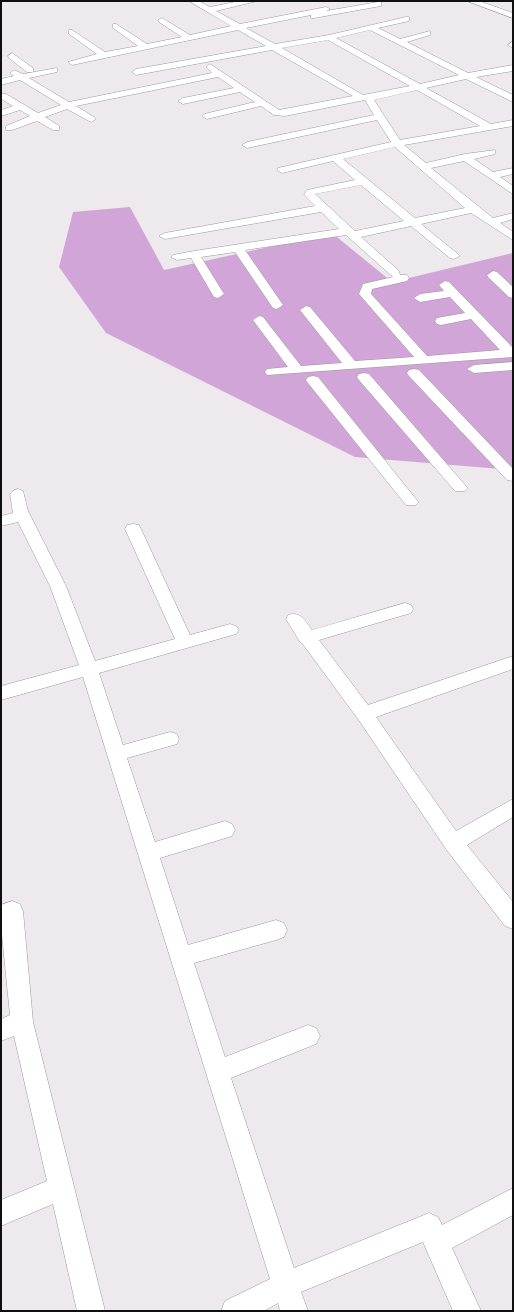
<!DOCTYPE html>
<html>
<head>
<meta charset="utf-8">
<style>
  body { margin:0 }
  #map { position:relative; width:514px; height:1312px; overflow:hidden; background:#ede9ed; font-family:Inter,sans-serif }
  canvas { display:block }
  .frame { position:absolute; inset:0; border:2px solid #100f10; pointer-events:none }
</style>
</head>
<body>
<div id="map">
<canvas width="514" height="1312"></canvas>
<div class="frame"></div>
</div>
<script>
const ctx = document.querySelector('canvas').getContext('2d');
ctx.lineJoin = 'round';
function fillPath(path, color) { ctx.fillStyle = color; ctx.fill(path, 'evenodd'); }
function trace(path, color, width, dash) { ctx.strokeStyle = color; ctx.lineWidth = width; ctx.lineCap = dash ? 'butt' : 'round'; ctx.setLineDash(dash || []); ctx.stroke(path); }
fillPath(new Path2D(`
  M 130,207 L 164,270 L 332,233 L 392,282 L 513,253 L 513,470 L 355,457 L 106,333 L 59,267 L 73,212 Z`), '#d1a5d7');
const minor = new Path2D(`
  M 189,1 L 199,1 L 210,7 L 240,1 L 257,1 L 216,11 L 240,24 L 326,7 L 330,9 L 326,11 L 378,2 L 381,2 L 381,6 L 314,18 L 311,18 L 311,15 L 246,28 L 275,44 L 329,35 L 406,17 L 409,17 L 409,21 L 378,28 L 400,39 L 430,31 L 430,35 L 407,42 L 468,73 L 513,65 L 513,71 L 476,77 L 513,95 L 513,102 L 466,79 L 426,88 L 491,124 L 513,120 L 513,126 L 404,145 L 426,163 L 465,154 L 495,150 L 495,154 L 474,159 L 493,172 L 513,168 L 513,174 L 500,177 L 513,186 L 513,194 L 464,161 L 431,168 L 493,218 L 513,213 L 513,219 L 500,223 L 513,232 L 513,240 L 471,213 L 421,224 L 458,254 L 460,256 L 454,259 L 450,258 L 411,226 L 361,237 L 399,271 L 400,275 L 407,275 L 409,278 L 407,281 L 372,289 L 371,294 L 427,356 L 500,350 L 471,319 L 441,325 L 437,324 L 435,321 L 437,318 L 465,313 L 450,297 L 420,302 L 414,298 L 420,294 L 444,291 L 439,285 L 445,281 L 449,282 L 513,348 L 513,357 L 267,375 L 265,372 L 267,369 L 288,367 L 253,320 L 259,316 L 263,317 L 301,366 L 342,363 L 300,310 L 306,306 L 310,307 L 355,361 L 414,357 L 359,294 L 363,284 L 393,277 L 346,235 L 245,250 L 283,305 L 277,309 L 273,308 L 235,252 L 201,257 L 224,294 L 218,298 L 214,297 L 191,258 L 177,260 L 171,257 L 173,255 L 194,251 L 339,229 L 321,212 L 165,239 L 159,236 L 165,233 L 315,206 L 304,195 L 307,190 L 355,180 L 333,161 L 282,173 L 277,170 L 278,168 L 391,142 L 377,120 L 247,148 L 242,145 L 247,142 L 374,115 L 365,100 L 285,116 L 274,115 L 261,106 L 207,119 L 202,116 L 204,114 L 255,102 L 240,92 L 183,104 L 178,101 L 183,98 L 234,88 L 218,77 L 76,106 L 94,117 L 96,119 L 91,122 L 67,109 L 45,117 L 59,126 L 59,130 L 53,130 L 37,121 L 12,130 L 6,130 L 6,126 L 30,116 L 20,110 L 1,116 L 1,110 L 13,106 L 1,99 L 1,94 L 6,94 L 38,113 L 61,105 L 20,80 L 1,85 L 1,79 L 14,76 L 10,73 L 14,70 L 23,74 L 57,68 L 57,72 L 29,78 L 69,102 L 212,73 L 206,67 L 210,64 L 279,110 L 353,96 L 272,50 L 136,75 L 132,72 L 136,69 L 266,46 L 238,30 L 72,65 L 68,62 L 97,54 L 69,34 L 69,30 L 72,30 L 105,52 L 138,46 L 113,28 L 113,24 L 116,24 L 147,44 L 182,37 L 159,22 L 158,20 L 162,18 L 190,35 L 231,26 ZM 370,30 L 459,75 L 420,84 L 336,38 ZM 328,40 L 410,86 L 363,95 L 282,48 ZM 417,90 L 480,126 L 400,140 L 374,100 ZM 395,147 L 465,208 L 415,218 L 343,159 ZM 361,185 L 404,221 L 355,231 L 315,194 Z
  M 467,1 L 479,1 L 513,13 L 513,18 Z
  M 512,42 L 513,43 L 513,48 L 508,45 Z
  M 12,53 L 33,68 L 33,72 L 27,72 L 9,58 L 8,56 Z
  M 493,271 L 497,272 L 513,287 L 513,298 L 509,297 L 489,278 L 487,275 Z
  M 513,362 L 513,370 L 474,373 L 467,369 L 474,365 Z
  M 414,369 L 419,370 L 513,469 L 513,481 L 507,480 L 409,376 L 407,373 L 409,370 Z
  M 364,373 L 369,374 L 465,485 L 468,488 L 465,491 L 455,491 L 359,380 L 357,377 L 359,374 Z
  M 313,376 L 318,377 L 416,499 L 419,502 L 416,505 L 406,505 L 308,383 L 306,380 L 308,377 Z
  M 18,489 L 23,491 L 28,511 L 66,586 L 95,661 L 175,639 L 125,529 L 127,525 L 133,524 L 139,525 L 141,529 L 190,635 L 230,624 L 236,626 L 239,630 L 236,634 L 99,673 L 123,745 L 170,732 L 177,734 L 179,739 L 177,744 L 127,758 L 155,842 L 225,821 L 232,824 L 235,830 L 232,836 L 160,858 L 188,945 L 276,920 L 284,923 L 287,930 L 284,937 L 276,940 L 194,963 L 225,1057 L 308,1025 L 316,1028 L 320,1036 L 316,1044 L 231,1078 L 294,1268 L 429,1213 L 438,1217 L 442,1225 L 513,1188 L 513,1215 L 452,1248 L 481,1311 L 453,1311 L 423,1242 L 301,1292 L 308,1311 L 280,1311 L 278,1303 L 264,1311 L 221,1311 L 225,1301 L 270,1279 L 83,677 L 1,700 L 1,686 L 79,665 L 50,586 L 18,522 L 1,526 L 1,516 L 13,513 L 10,494 L 13,491 Z
  M 405,603 L 411,605 L 413,609 L 411,613 L 319,640 L 368,705 L 513,656 L 513,669 L 376,717 L 456,831 L 513,799 L 513,817 L 467,845 L 513,902 L 513,929 L 505,926 L 446,849 L 358,719 L 302,643 L 300,642 L 286,619 L 288,615 C 301,611 305,621 312,630 Z
  M 12,901 L 20,904 L 23,911 L 33,1022 L 105,1311 L 77,1311 L 53,1204 L 1,1226 L 1,1200 L 47,1181 L 14,1036 L 1,1041 L 1,1019 L 10,1015 L 1,925 L 1,905 Z`);
trace(minor, '#9b989c', 1);
fillPath(minor, '#fff');
</script>
</body>
</html>
